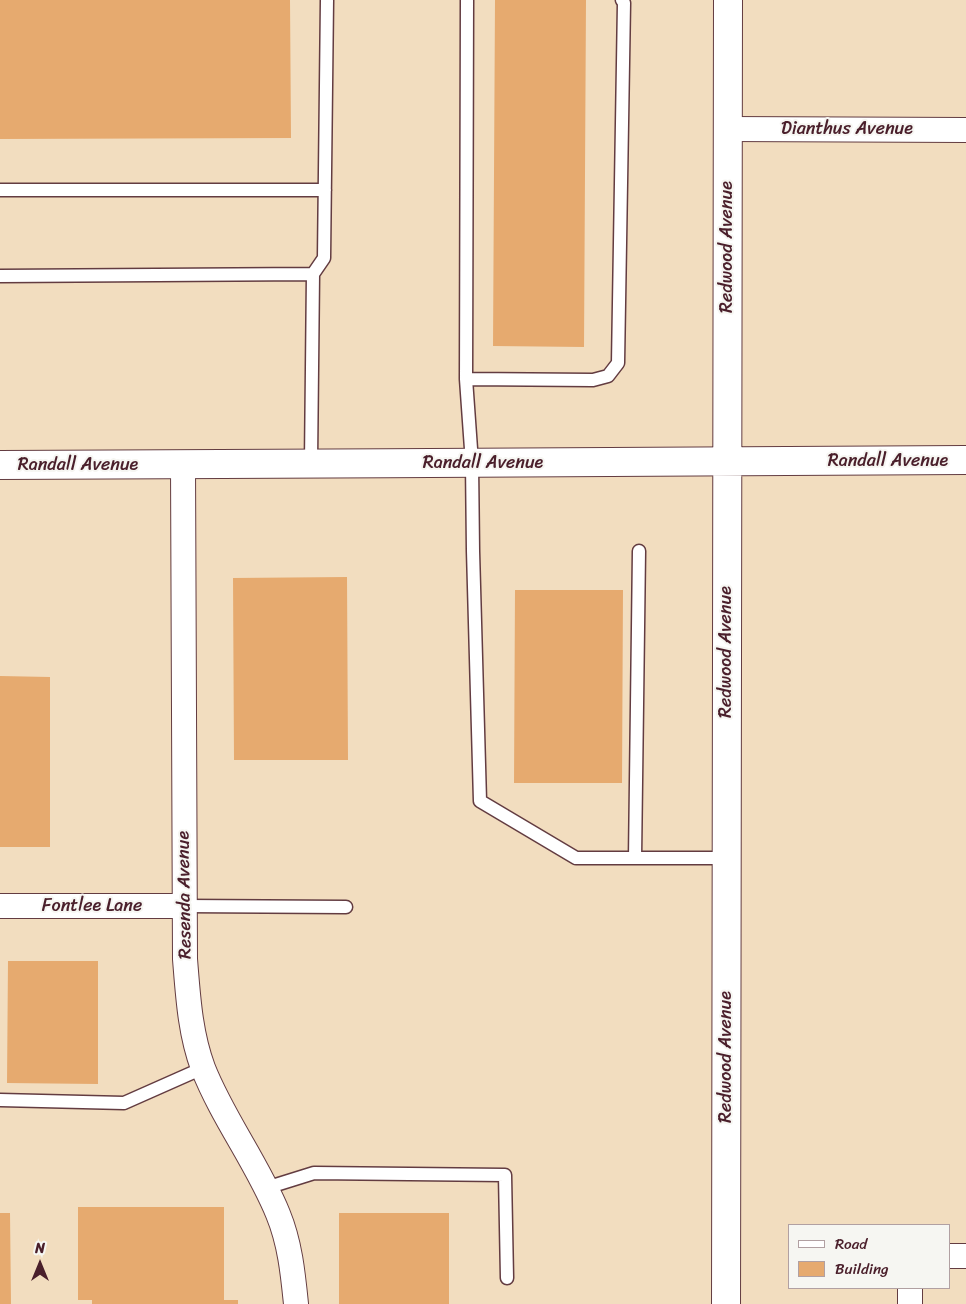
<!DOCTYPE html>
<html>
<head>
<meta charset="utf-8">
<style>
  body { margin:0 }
  #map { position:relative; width:966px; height:1304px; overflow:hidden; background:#f2ddbf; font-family:Sriracha,sans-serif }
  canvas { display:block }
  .legend { position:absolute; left:788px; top:1224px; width:162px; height:65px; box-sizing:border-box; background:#f6f6f2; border:1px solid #b1a0a2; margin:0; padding:6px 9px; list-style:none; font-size:15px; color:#4a1f2b }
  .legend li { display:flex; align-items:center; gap:10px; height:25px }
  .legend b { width:25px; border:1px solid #b1a0a2 }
  .north { position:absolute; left:15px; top:1239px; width:50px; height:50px; -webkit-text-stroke:4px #f6f6f2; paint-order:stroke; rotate:0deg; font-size:14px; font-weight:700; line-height:20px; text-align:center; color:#4a1f2b }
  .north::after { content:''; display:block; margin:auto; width:18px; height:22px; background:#4a1f2b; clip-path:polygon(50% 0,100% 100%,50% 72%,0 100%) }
</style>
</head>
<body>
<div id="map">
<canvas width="966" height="1304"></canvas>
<ul class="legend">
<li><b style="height:6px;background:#fff"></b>Road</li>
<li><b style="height:14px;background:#e6aa6f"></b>Building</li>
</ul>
<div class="north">N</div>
</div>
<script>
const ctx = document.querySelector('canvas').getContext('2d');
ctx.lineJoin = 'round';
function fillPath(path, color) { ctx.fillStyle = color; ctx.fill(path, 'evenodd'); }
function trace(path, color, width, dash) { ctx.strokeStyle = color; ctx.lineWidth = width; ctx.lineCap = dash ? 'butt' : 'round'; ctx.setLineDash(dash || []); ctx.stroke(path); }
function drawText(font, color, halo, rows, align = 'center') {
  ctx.font = font + ' Sriracha,sans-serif'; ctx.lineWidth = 4; ctx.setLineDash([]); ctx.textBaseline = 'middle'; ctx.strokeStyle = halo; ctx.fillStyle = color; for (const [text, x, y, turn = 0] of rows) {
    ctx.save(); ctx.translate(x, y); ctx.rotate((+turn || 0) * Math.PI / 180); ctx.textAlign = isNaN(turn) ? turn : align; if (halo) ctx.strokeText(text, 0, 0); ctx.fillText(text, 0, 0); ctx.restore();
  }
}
fillPath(new Path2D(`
  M 0,0 L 290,0 L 291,138 L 0,139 Z
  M 495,0 L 586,0 L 584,347 L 493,346 Z
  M 347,577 L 348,760 L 234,760 L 233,578 Z
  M 515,590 L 623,590 L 622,783 L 514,783 Z
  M 0,676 L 50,677 L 50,847 L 0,847 Z
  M 8,961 L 98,961 L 98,1084 L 7,1083 Z
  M 78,1207 L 224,1207 L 224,1300 L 238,1300 L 238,1304 L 92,1304 L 92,1300 L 78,1300 Z
  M 0,1213 L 10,1213 L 11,1304 L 0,1304 Z
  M 339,1213 L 449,1213 L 449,1304 L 339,1304 Z`), '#e6aa6f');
const service = new Path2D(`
  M 467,0 L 466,379 L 472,463 L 473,551 L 480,801 L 576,858 L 726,858
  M 0,190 L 325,190
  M 0,276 L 313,274 L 324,258 L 327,0
  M 466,379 L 593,380 L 608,376 L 618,363 L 624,3 L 622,0
  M 311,462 L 313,274
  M 635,858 L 639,551
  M 184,906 L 346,907
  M 0,1100 L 124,1103 L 203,1068
  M 266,1188 L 314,1173 L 505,1175 L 507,1278`);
const minor = new Path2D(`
  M 727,129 L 966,130
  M 183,464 L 185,959 C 188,996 190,1033 203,1068 C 223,1119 258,1164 278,1214 C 290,1243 293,1274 296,1304
  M 0,906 L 184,906
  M 950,1256 L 966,1256
  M 910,1304 L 910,1288`);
const tertiary = new Path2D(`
  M 0,465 C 322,463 644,463 966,460
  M 726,1304 L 728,0`);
trace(service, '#633c41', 15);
trace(minor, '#633c41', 26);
trace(tertiary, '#633c41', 30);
trace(service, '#fff', 12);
trace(minor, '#fff', 24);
trace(tertiary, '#fff', 28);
drawText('18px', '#4a1f2b', '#f6f6f2', [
  ["Dianthus Avenue",847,129],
  ["Redwood Avenue",727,247,-90],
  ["Randall Avenue",888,461],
  ["Randall Avenue",483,463],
  ["Randall Avenue",78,465],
  ["Redwood Avenue",726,652,-90],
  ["Resenda Avenue",185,895,-91],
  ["Fontlee Lane",92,906],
  ["Redwood Avenue",726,1057,-90]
]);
</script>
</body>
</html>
